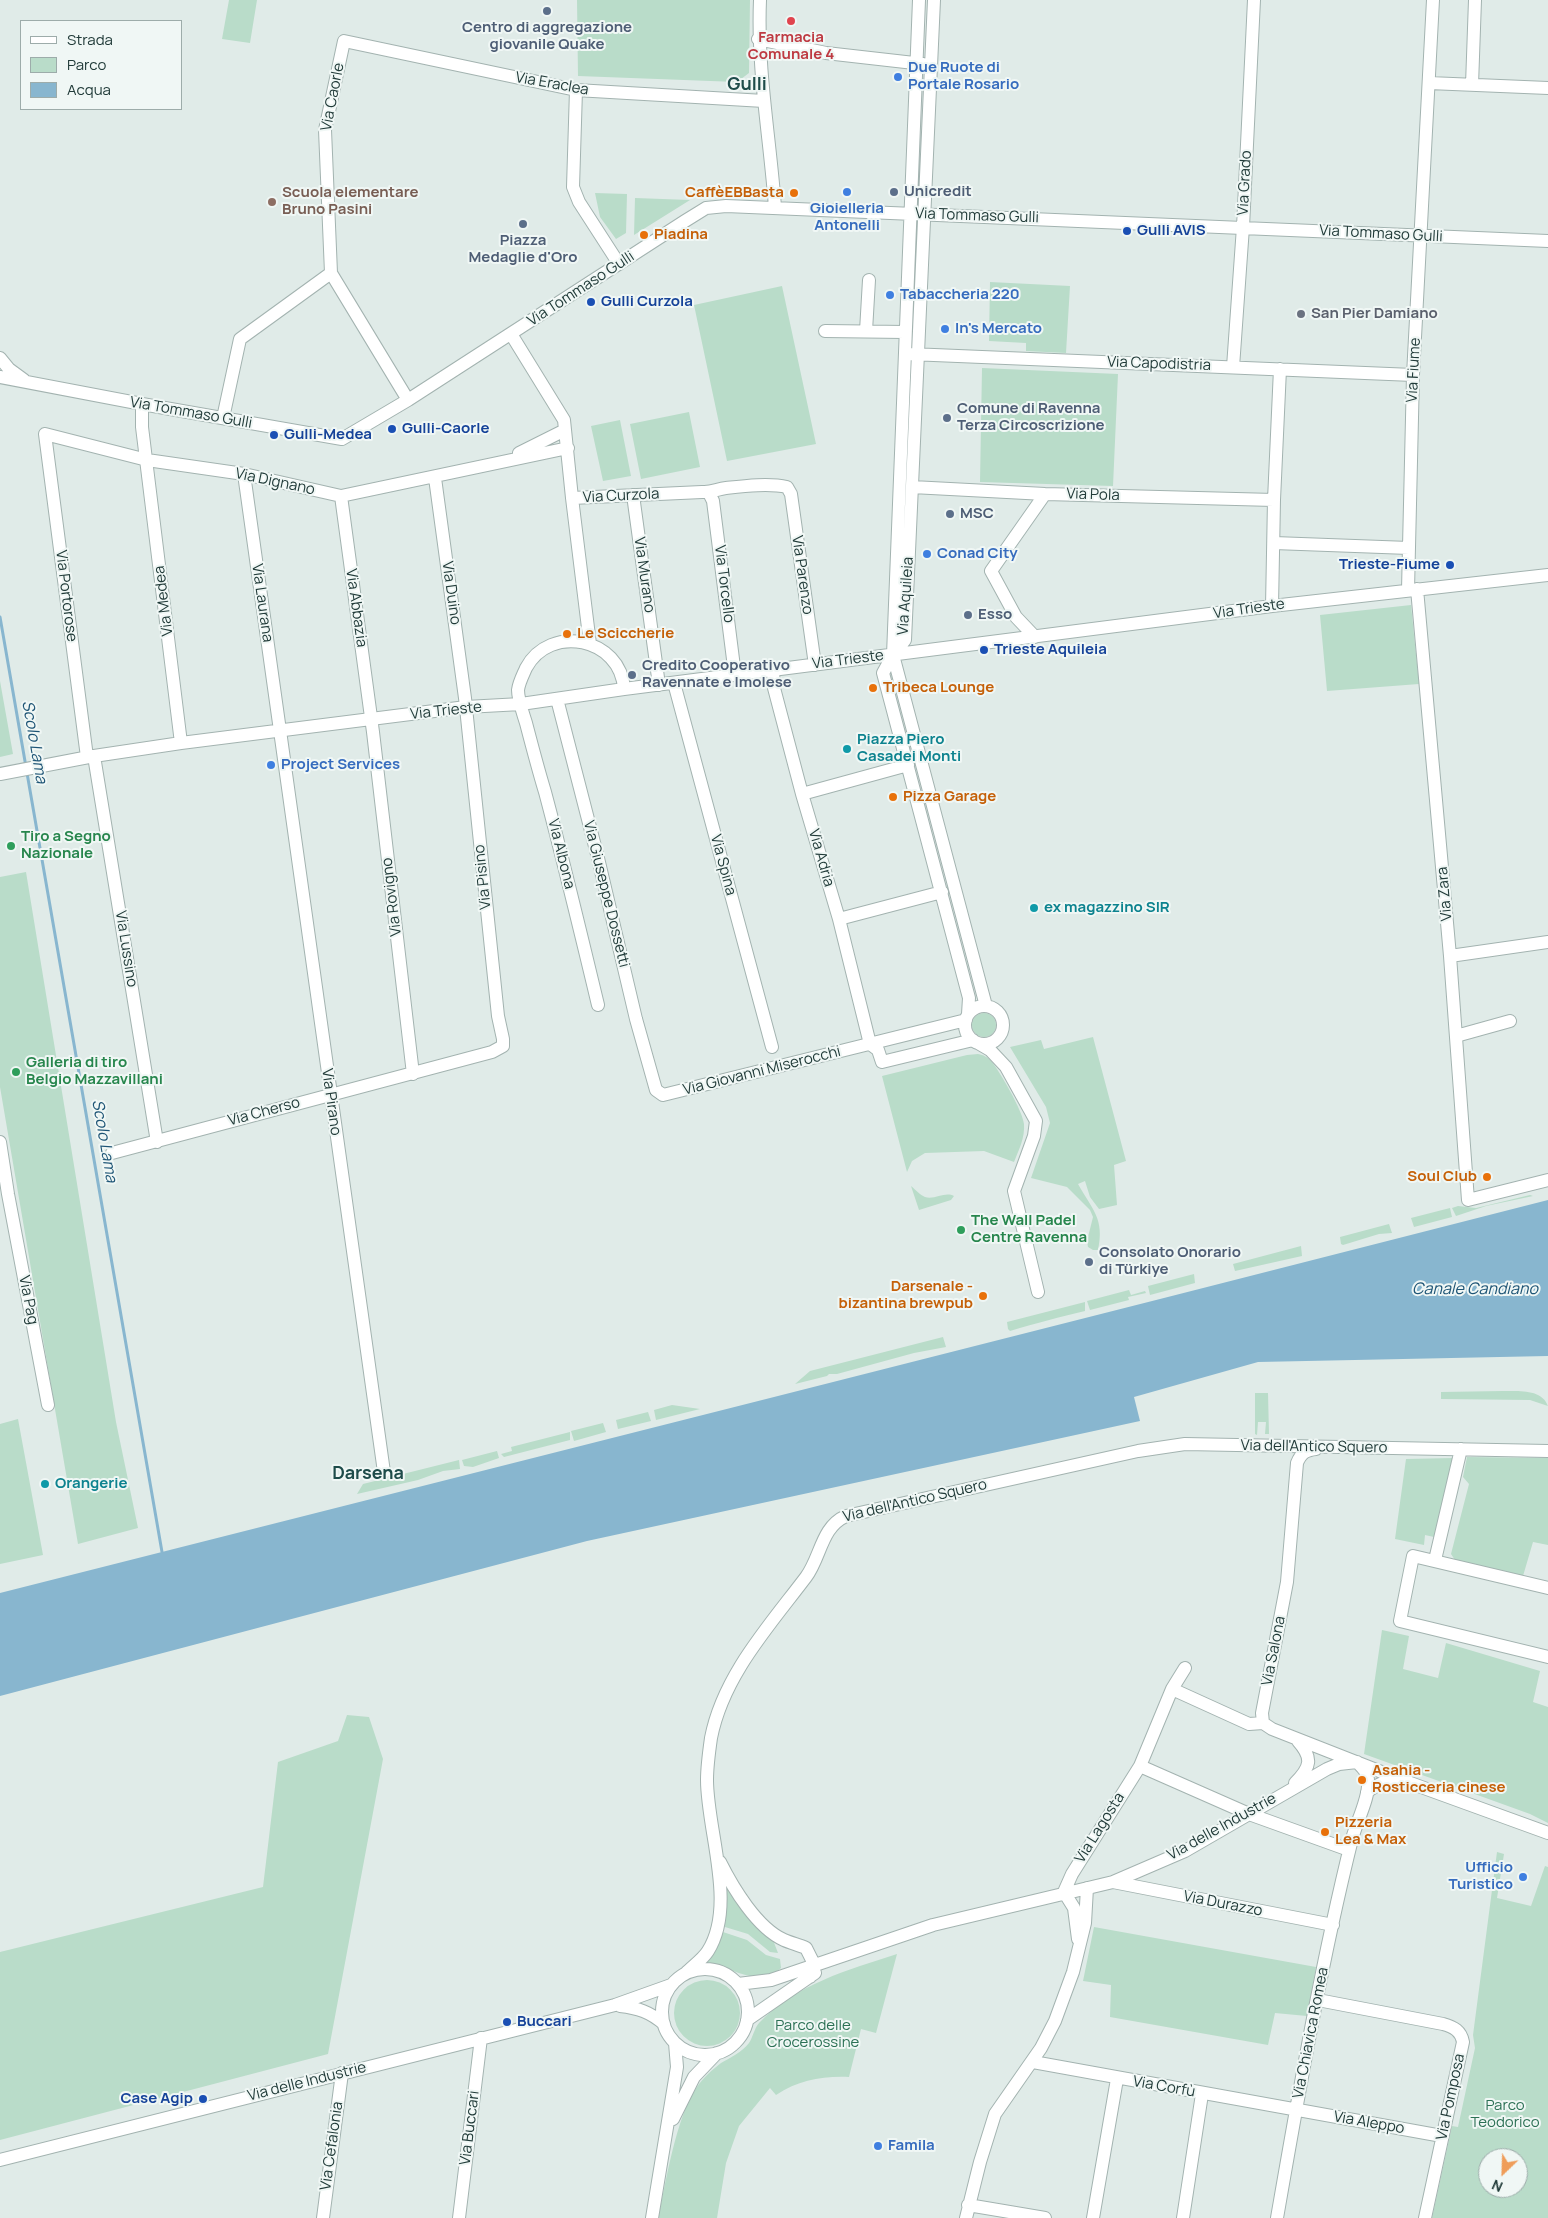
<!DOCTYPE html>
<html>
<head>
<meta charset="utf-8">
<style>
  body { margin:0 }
  #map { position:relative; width:1548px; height:2218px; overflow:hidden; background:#e0ebe8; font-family:Manrope,sans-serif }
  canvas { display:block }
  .legend { position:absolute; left:20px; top:20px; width:162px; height:90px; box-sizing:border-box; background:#f0f7f5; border:1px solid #9dacaa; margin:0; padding:6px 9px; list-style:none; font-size:15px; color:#213b39 }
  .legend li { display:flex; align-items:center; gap:10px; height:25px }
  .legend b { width:25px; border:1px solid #9dacaa }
  .north { position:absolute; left:1478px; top:2148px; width:50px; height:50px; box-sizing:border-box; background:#f0f7f5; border:1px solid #9dacaa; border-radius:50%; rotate:204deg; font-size:14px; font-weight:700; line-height:20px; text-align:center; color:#213b39 }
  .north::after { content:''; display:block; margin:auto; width:18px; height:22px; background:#ef9d59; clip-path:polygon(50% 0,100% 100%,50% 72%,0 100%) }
</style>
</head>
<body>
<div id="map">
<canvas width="1548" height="2218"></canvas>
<ul class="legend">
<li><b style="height:6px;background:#fff"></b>Strada</li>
<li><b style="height:14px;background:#b9dcc9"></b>Parco</li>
<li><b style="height:14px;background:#88b6cf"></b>Acqua</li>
</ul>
<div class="north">N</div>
</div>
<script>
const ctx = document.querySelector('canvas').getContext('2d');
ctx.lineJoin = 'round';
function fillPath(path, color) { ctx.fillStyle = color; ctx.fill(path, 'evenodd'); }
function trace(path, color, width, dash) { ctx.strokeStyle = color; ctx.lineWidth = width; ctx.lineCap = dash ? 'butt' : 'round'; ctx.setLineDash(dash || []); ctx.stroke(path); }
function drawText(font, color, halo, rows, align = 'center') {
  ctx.font = font + ' Manrope,sans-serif'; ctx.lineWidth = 4; ctx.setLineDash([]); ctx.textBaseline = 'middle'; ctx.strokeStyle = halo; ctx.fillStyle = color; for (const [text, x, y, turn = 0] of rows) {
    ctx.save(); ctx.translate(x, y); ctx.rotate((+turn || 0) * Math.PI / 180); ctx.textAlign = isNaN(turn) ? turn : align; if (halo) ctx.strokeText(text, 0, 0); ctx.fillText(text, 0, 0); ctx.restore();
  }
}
fillPath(new Path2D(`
  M 229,0 L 257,0 L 250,43 L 222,39 Z
  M 577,0 L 750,0 L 749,73 L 737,82 L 578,76 Z
  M 595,193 L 627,194 L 626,233 L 616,239 L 600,217 Z
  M 635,198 L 690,200 L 634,235 Z
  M 990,282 L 1070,286 L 1066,353 L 1026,351 L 1026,343 L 989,341 Z
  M 782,286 L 816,444 L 727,461 L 694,305 Z
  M 982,368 L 1118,374 L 1113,486 L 980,482 Z
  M 689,412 L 700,467 L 641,479 L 630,424 Z
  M 620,420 L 631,476 L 603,481 L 591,426 Z
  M 1411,605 L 1419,684 L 1327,691 L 1320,615 Z
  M 0,681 L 13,754 L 0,757 Z
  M 26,872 L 116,1422 L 138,1528 L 78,1544 L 0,1087 L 0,877 Z
  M972 1025a12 12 0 1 1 24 0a12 12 0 1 1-24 0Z
  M 1093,1037 L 1126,1161 L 1114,1165 L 1117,1205 L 1099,1209 L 1090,1197 L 1085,1181 L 1078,1184 C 1092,1209 1105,1219 1098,1250 L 1093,1250 L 1088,1247 L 1087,1241 L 1093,1217 L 1090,1210 L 1067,1187 L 1031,1178 L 1050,1123 L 1046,1107 L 1010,1047 L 1041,1040 L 1044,1049 Z
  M 978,1054 C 984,1055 987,1057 991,1061 C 1000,1071 1023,1112 1024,1124 C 1025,1138 1019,1149 1014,1162 L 984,1151 L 925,1153 L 912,1161 L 907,1172 L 882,1076 L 967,1055 Z
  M 911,1186 C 916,1190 920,1195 925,1197 C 935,1200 945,1191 954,1196 L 951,1200 L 919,1210 Z
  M 1530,1195 L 1533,1196 L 1486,1206 L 1456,1216 L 1452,1208 L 1458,1206 L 1476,1208 Z
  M 1450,1208 L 1452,1217 L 1414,1227 L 1411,1218 Z
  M 1389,1224 L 1392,1233 L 1379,1234 L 1343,1245 L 1341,1244 L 1340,1237 Z
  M 1301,1246 L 1302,1256 L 1235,1271 L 1233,1264 Z
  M 1194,1274 L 1195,1283 L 1150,1295 L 1148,1286 Z
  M 1129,1290 L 1131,1295 L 1145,1291 L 1146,1293 L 1128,1297 L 1129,1300 L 1090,1310 L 1087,1301 Z
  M 1085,1302 L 1085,1311 C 1060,1317 1037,1323 1010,1331 L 1008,1329 L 1007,1322 Z
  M 943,1337 L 946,1347 L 914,1353 L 837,1374 L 829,1374 L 827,1376 L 795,1384 L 810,1371 Z
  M 1503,1391 C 1519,1391 1542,1389 1548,1406 L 1530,1400 L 1441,1399 L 1441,1392 Z
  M 1255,1393 L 1268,1393 L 1269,1434 L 1265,1434 L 1266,1422 L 1258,1422 L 1257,1435 L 1255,1434 Z
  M 672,1405 L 700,1409 L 656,1420 L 654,1410 Z
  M 648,1412 L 651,1421 L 618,1429 L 616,1420 Z
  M 18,1419 L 43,1555 L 0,1564 L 0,1424 Z
  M 603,1423 L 606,1432 L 574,1441 L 571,1431 Z
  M 570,1432 L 570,1440 L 504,1457 L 501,1454 L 512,1451 L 511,1447 Z
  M 497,1451 L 499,1458 L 473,1467 L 464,1466 L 462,1460 Z
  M 1467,1457 L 1548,1458 L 1548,1545 L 1533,1542 L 1523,1576 L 1455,1560 L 1451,1554 L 1469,1484 L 1463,1477 Z
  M 1454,1458 L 1434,1537 L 1425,1535 L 1424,1545 L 1395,1539 L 1406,1459 Z
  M 459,1460 L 460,1469 L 443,1471 L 418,1480 L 357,1494 L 363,1484 Z
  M 1382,1630 L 1409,1636 L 1403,1669 L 1438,1678 L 1446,1643 L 1540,1671 L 1533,1702 L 1548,1707 L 1548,1823 L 1530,1814 L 1364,1754 Z
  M 347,1715 L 369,1717 L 383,1759 L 328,2054 L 0,2140 L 0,1952 L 263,1887 L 278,1762 L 338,1741 Z
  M 1497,1852 L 1504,1854 L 1497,1898 L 1531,1906 L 1545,1866 L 1548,1867 L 1548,2218 L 1432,2218 L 1452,2126 L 1458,2127 L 1475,2048 L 1473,2035 ZM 1488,2158 L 1518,2158 L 1518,2188 L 1488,2188 Z
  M 725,1878 L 773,1940 L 778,1953 L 770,1952 L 748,1934 L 725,1927 L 726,1902 Z
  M 1094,1927 L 1316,1967 L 1307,2016 L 1275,2013 L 1268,2045 L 1110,2017 L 1111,1985 L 1083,1981 Z
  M 723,1932 L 747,1940 L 766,1955 L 780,1959 L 781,1968 C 758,1990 730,1965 705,1963 L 718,1945 Z
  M 897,1954 L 876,2033 L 861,2029 L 849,2077 C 822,2076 799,2080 776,2095 L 770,2088 L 739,2126 L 726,2163 L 717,2218 L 658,2218 C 666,2183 676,2116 697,2087 C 702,2079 713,2069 721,2063 C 730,2058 742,2052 749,2043 C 753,2037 754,2029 759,2023 C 796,1984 848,1970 897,1954 Z
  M674 2013a33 33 0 1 1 66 0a33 33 0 1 1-66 0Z`), '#b9dcc9');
fillPath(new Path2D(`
  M 1548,1200 L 1548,1356 L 1258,1362 L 1134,1397 L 1140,1421 L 587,1541 L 0,1696 L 0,1593 C 516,1462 1032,1332 1548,1200 Z`), '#88b6cf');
trace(new Path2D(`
  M 0,617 L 26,767
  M 27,773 L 162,1552`), '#88b6cf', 3);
const minor = new Path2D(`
  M 760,0 C 757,70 770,138 775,207
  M 919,0 L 893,655 L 986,1006
  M 934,0 L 905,640 L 893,655 L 883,673 L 969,998 L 968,1014
  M 758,39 L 826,53 L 923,64
  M 1429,83 L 1548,88
  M 1472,85 L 1475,0
  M 576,90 L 573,187 L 579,202 L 619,264
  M 825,331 L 905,332
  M 866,331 L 869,280
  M 511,334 L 564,420 L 572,498 L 702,492 C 711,493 717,489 726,488 C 744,486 769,483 787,487 L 791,494 L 815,665
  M 910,354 L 1413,375
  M 0,358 L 9,369 L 24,380
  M 1233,367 L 1243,227 L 1254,0
  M 0,377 L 142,404 L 342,439 L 408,400 L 685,221 L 706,208 L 726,206 L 1548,241
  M 408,400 L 331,273 L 325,130 L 344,41 L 576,90 L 764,101
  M 142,404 L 142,427 L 181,743
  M 223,418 L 240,339 L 331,273
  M 519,453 L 565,430
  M 244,474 L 384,1472
  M 912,487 L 1045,494 L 1274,500
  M 709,493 L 713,501 L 735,675
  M 633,495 L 659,685
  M 341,496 L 373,732 L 413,1074
  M 572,498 L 590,644
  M 1274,543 L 1409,548
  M 1417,589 L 1450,956 L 1468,1200 L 1548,1180
  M 1408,590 L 1413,375 L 1433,0
  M 1272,606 L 1274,500 L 1280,369
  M 1035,637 L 1016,617 L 991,571 L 1045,494
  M 773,671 L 774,688 L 802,794 L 839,919 L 870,1044
  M 674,683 L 772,1047
  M 557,699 L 598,858 L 636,1019 L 656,1090 L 663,1095 L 966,1020
  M 94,756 L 157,1142
  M 87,757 L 45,434 L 147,460 L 244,474 L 341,496 L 568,448
  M 0,774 L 94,756 L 181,743 L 466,707 L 521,704 L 624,689 L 1272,606 L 1548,575
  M 802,794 L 908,765
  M 839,919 L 942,892
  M 1450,956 L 1548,942
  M 598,1005 C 581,934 564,863 545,792 C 538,769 532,746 526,723 C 523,713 518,700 518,690 C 519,682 523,675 526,668 C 550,623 621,638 624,689
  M965 1025a19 19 0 1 1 38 0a19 19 0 1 1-38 0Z
  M 1456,1036 L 1510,1021
  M 978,1043 L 990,1050 L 1006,1067 L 1036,1121 L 1034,1136 L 1014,1191 L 1038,1292
  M 870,1044 L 878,1050 L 882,1062 L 973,1040
  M 0,1142 L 8,1194 L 48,1405
  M 112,1153 L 492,1052 L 503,1046 L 503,1039 L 498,1016 L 465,698 L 435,478
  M 1316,1449 C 1306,1450 1301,1453 1297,1463 L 1287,1582 L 1262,1713 L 1263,1723 L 1272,1729 L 1402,1780 L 1548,1833
  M 1435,1560 L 1461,1449
  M 1548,1588 L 1413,1556 L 1400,1621 L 1548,1657
  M 1172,1689 L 1249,1724 L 1263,1723
  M 1140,1766 L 1249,1814 L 1349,1850
  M 1295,1783 C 1311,1767 1313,1758 1298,1741
  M 1367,1792 C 1378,1784 1386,1780 1399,1780
  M 720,1862 C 733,1888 757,1928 784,1940 C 791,1943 799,1945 806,1948 L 815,1966 L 810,1977
  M 1113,1882 L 1333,1925
  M 1064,1892 L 1072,1874 L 1140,1766 L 1172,1689 L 1185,1668
  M 1064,1892 L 1074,1908 L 1078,1939
  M662 2012a43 43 0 1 1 86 0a43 43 0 1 1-86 0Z
  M 686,1973 C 693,1966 703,1959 708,1951 C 737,1905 707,1831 707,1780 C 707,1766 709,1752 711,1738 C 723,1676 769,1626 806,1577 C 821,1557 821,1527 846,1516 L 1138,1451 L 1185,1444 L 1548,1451
  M 738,1984 L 771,1980 L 933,1925 L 1113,1882 L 1185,1851 L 1327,1769 L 1339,1764 L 1357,1762
  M 1318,2000 L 1443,2024 C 1454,2027 1461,2031 1463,2042 L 1425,2218
  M 620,2006 C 638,2008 650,2012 664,2024
  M 747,2020 L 815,1973
  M 1033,2062 L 1442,2136
  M 673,2119 L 694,2077 L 717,2053
  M 0,2160 L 615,2005 L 671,1985
  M 968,2205 L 1045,2218
  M 323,2218 L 342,2073
  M 459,2218 L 481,2038
  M 652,2218 L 677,2067 L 675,2043
  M 966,2218 L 980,2162 L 995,2114 L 1041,2048 L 1055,2021 L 1073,1972 L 1085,1923 L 1087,1888
  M 1093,2218 L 1117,2079
  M 1183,2218 L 1202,2094
  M 1277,2218 C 1299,2092 1321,1964 1352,1839 C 1356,1823 1370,1797 1368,1781 C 1368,1773 1363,1768 1357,1762`);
trace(minor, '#a3b3b0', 14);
trace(minor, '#fff', 12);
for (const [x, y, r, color] of [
  [547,11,5,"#5c6f8a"],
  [791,21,5,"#e0444e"],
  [898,77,5,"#3f7fe0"],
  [847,192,5,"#3f7fe0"],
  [894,192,5,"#5c6f8a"],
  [794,193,5,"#e8710a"],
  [272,202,5,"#8d6e63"],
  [523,224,5,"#5c6f8a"],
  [1127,231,5,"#1a4fb4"],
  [644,235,5,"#e8710a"],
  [890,295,5,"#3f7fe0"],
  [591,302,5,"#1a4fb4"],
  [1301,314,5,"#6b7280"],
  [945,329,5,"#3f7fe0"],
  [947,418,5,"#5c6f8a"],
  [392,429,5,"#1a4fb4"],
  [274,435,5,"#1a4fb4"],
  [950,514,5,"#5c6f8a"],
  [927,554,5,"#3f7fe0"],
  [1450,565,5,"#1a4fb4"],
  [968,615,5,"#5c6f8a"],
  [567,634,5,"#e8710a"],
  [984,650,5,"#1a4fb4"],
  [632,675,5,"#5c6f8a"],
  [873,688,5,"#e8710a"],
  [847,749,5,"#0f9aa8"],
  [271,765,5,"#3f7fe0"],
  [893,797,5,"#e8710a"],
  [11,846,5,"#2e9e5b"],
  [1034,908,5,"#0f9aa8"],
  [16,1072,5,"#2e9e5b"],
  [1487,1177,5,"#e8710a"],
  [961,1230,5,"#2e9e5b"],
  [1089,1262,5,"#5c6f8a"],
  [983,1296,5,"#e8710a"],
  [45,1484,5,"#0f9aa8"],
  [1362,1780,5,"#e8710a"],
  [1325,1832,5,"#e8710a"],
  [1523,1877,5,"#3f7fe0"],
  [507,2022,5,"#1a4fb4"],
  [203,2099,5,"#1a4fb4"],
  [878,2146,5,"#3f7fe0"]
]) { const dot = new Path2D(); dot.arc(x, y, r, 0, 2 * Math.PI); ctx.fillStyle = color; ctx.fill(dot); trace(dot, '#f0f7f5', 2); }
drawText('bold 15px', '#4e5e75', '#f0f7f5', [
  ["Centro di aggregazione",547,28,"center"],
  ["giovanile Quake",547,45,"center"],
  ["Unicredit",904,192],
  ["Piazza",523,241,"center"],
  ["Medaglie d'Oro",523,258,"center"],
  ["Comune di Ravenna",957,409],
  ["Terza Circoscrizione",957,426],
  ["MSC",960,514],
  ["Esso",978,615],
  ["Credito Cooperativo",642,666],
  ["Ravennate e Imolese",642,683],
  ["Consolato Onorario",1099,1253],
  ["di Türkiye",1099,1270]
], 'left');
drawText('bold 15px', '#be3a42', '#f0f7f5', [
  ["Farmacia",791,38],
  ["Comunale 4",791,55]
]);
drawText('bold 15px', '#366cbe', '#f0f7f5', [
  ["Due Ruote di",908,68],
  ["Portale Rosario",908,85],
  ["Gioielleria",847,209,"center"],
  ["Antonelli",847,226,"center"],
  ["Tabaccheria 220",900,295],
  ["In's Mercato",955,329],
  ["Conad City",937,554],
  ["Project Services",281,765],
  ["Ufficio",1513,1868,"right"],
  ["Turistico",1513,1885,"right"],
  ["Famila",888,2146]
], 'left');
drawText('15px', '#213b39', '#f0f7f5', [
  ["Via Eraclea",552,84,10],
  ["Via Caorle",333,97,-79],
  ["Via Grado",1245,183,-87],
  ["Via Tommaso Gulli",977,216,2],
  ["Via Tommaso Gulli",1381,234,3],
  ["Via Tommaso Gulli",581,289,-33],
  ["Via Capodistria",1159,364,2],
  ["Via Fiume",1414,370,-87],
  ["Via Tommaso Gulli",191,413,10],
  ["Via Dignano",275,482,12],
  ["Via Pola",1093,495,2],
  ["Via Curzola",621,496,-3],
  ["Via Murano",644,575,82],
  ["Via Parenzo",802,575,82],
  ["Via Torcello",724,584,83],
  ["Via Duino",451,593,82],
  ["Via Portorose",66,596,83],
  ["Via Aquileia",906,596,-86],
  ["Via Medea",164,601,-97],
  ["Via Laurana",262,603,82],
  ["Via Abbazia",356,608,82],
  ["Via Trieste",1249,609,-8],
  ["Via Trieste",848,660,-7],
  ["Via Trieste",446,711,-6],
  ["Via Albona",561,854,76],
  ["Via Adria",821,858,74],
  ["Via Spina",723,865,75],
  ["Via Pisino",483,877,-96],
  ["Via Giuseppe Dossetti",606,894,76],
  ["Via Zara",1445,894,-95],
  ["Via Rovigno",392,897,-97],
  ["Via Lussino",126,949,81],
  ["Via Giovanni Miserocchi",762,1071,-14],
  ["Via Pirano",331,1102,82],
  ["Via Cherso",264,1112,-15],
  ["Via Pag",28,1300,79],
  ["Via dell'Antico Squero",1314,1447,1],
  ["Via dell'Antico Squero",915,1501,-13],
  ["Via Salona",1274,1651,-79],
  ["Via delle Industrie",1222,1827,-29],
  ["Via Lagosta",1100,1828,-58],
  ["Via Durazzo",1223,1904,11],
  ["Via Chiavica Romea",1311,2033,-79],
  ["Via delle Industrie",307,2082,-14],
  ["Via Corfù",1164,2087,10],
  ["Via Pomposa",1451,2097,-78],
  ["Via Aleppo",1369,2123,10],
  ["Via Buccari",470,2128,-83],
  ["Via Cefalonia",332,2146,-82]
]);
drawText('bold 15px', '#785e54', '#f0f7f5', [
  ["Scuola elementare",282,193],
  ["Bruno Pasini",282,210]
], 'left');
drawText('bold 15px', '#c56008', '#f0f7f5', [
  ["CaffèEBBasta",784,193,"right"],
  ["Piadina",654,235],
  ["Le Sciccherie",577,634],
  ["Tribeca Lounge",883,688],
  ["Pizza Garage",903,797],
  ["Soul Club",1477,1177,"right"],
  ["Darsenale -",973,1287,"right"],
  ["bizantina brewpub",973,1304,"right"],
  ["Asahia -",1372,1771],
  ["Rosticceria cinese",1372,1788],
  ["Pizzeria",1335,1823],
  ["Lea & Max",1335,1840]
], 'left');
drawText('bold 15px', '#164399', '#f0f7f5', [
  ["Gulli AVIS",1137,231],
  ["Gulli Curzola",601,302],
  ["Gulli-Caorle",402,429],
  ["Gulli-Medea",284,435],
  ["Trieste-Fiume",1440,565,"right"],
  ["Trieste Aquileia",994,650],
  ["Buccari",517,2022],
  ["Case Agip",193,2099,"right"]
], 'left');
drawText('bold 15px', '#5b616d', '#f0f7f5', [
  ["San Pier Damiano",1311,314]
], 'left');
drawText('bold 15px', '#0d838f', '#f0f7f5', [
  ["Piazza Piero",857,740],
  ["Casadei Monti",857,757],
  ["ex magazzino SIR",1044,908],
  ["Orangerie",55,1484]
], 'left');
drawText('bold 15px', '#27864d', '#f0f7f5', [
  ["Tiro a Segno",21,837],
  ["Nazionale",21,854],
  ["Galleria di tiro",26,1063],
  ["Belgio Mazzavillani",26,1080],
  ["The Wall Padel",971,1221],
  ["Centre Ravenna",971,1238]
], 'left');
drawText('15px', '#2c7155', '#f0f7f5', [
  ["Parco delle",813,2026],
  ["Crocerossine",813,2043],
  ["Parco",1505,2106],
  ["Teodorico",1505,2123]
]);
drawText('italic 16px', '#1d5475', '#f0f7f5', [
  ["Scolo Lama",34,742,80],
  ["Scolo Lama",104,1141,80],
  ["Canale Candiano",1475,1290]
]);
drawText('bold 18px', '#1e4c4a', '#f0f7f5', [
  ["Gulli",747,85],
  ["Darsena",368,1474]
]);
</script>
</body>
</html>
